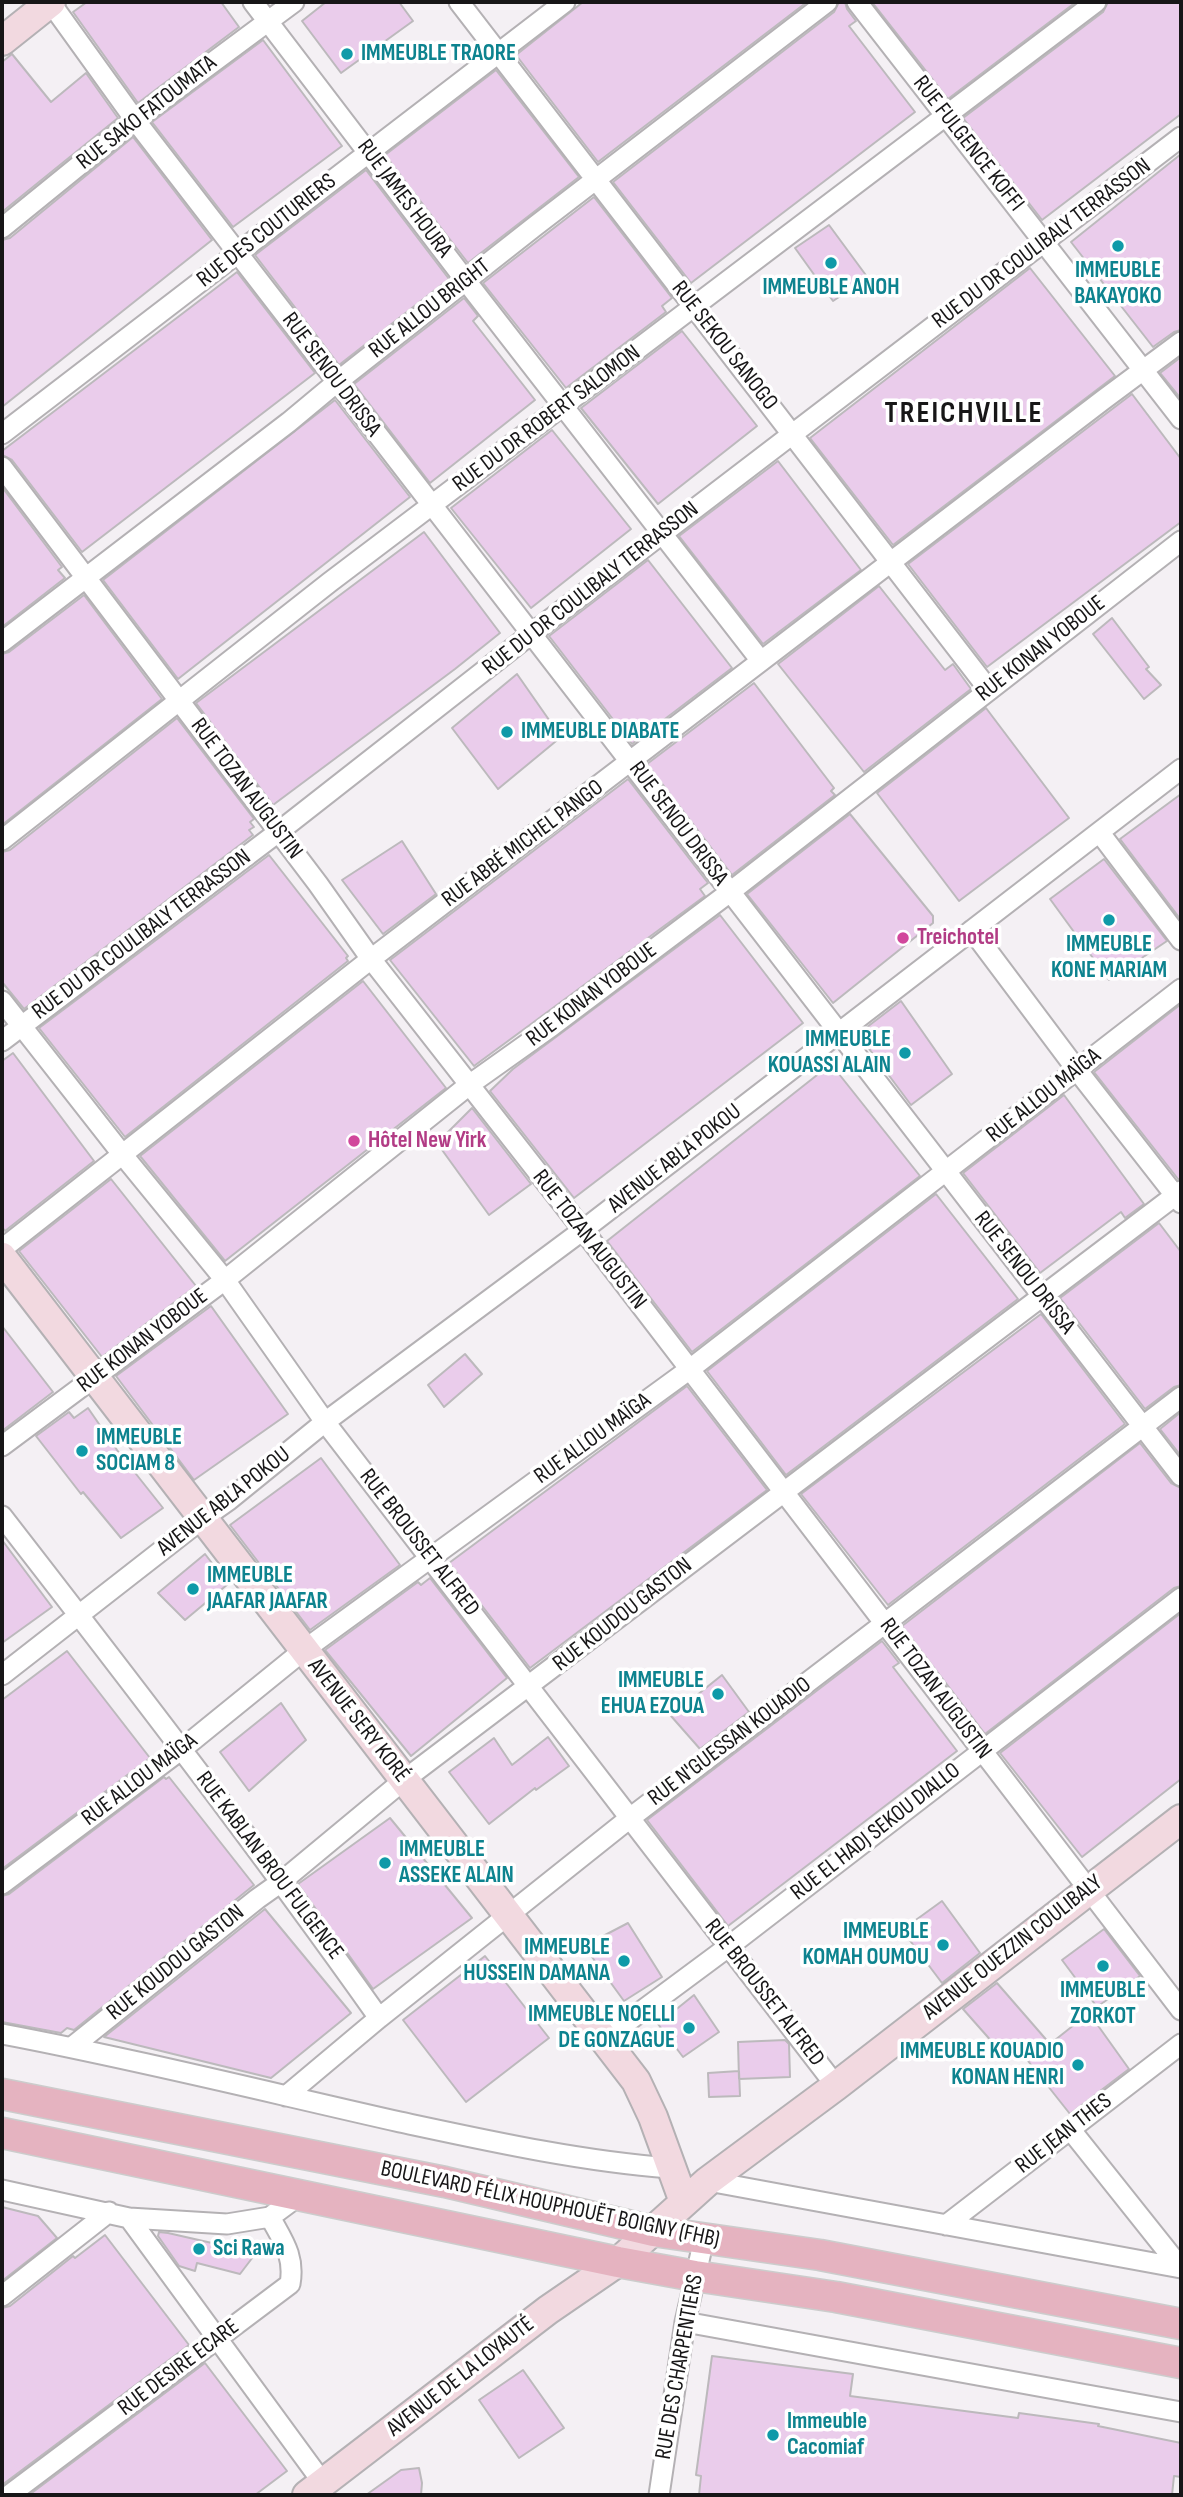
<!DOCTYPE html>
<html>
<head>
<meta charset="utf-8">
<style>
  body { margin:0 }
  #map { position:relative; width:1183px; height:2497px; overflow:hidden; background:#f4f0f4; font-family:"Sofia Sans Condensed",sans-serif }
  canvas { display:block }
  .frame { position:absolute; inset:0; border:4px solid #171617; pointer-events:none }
</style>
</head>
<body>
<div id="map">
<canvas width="1183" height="2497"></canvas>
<div class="frame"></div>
</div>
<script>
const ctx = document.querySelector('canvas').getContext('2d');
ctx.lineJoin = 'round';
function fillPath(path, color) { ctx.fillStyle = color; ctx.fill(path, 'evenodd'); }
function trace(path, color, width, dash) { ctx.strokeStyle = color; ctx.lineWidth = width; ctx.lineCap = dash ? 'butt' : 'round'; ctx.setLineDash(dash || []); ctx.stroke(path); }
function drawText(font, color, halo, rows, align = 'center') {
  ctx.font = font + ' "Sofia Sans Condensed",sans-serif'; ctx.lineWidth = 7; ctx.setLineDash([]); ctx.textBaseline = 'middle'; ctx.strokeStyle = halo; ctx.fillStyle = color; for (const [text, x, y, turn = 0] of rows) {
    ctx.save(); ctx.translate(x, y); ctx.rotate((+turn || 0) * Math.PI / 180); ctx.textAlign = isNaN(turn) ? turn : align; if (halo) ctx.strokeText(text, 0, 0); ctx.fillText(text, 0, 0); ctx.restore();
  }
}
const building = new Path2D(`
  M 87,2 L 221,2 L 239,27 L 138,103 L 73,12 Z
  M 326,2 L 399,2 L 413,21 L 341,73 L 302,21 Z
  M 583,2 L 807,2 L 598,162 L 516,55 Z
  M 839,2 L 845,2 L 847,9 L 856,21 L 849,26 L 915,112 L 691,283 L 613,182 L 834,12 Z
  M 872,2 L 1076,2 L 948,99 Z
  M 1108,2 L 1181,2 L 1181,114 L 1042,220 L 963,118 L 1103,12 Z
  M 263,40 L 342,146 L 233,227 L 152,122 Z
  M 12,54 L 51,102 L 86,73 L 118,118 L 2,212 L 2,62 Z
  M 496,70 L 579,177 L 468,263 L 385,155 Z
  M 133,137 L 212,240 L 2,407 L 2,240 L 10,238 Z
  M 1181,154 L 1181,330 L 1174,332 L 1153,347 L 1071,242 Z
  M 366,170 L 449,279 L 339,365 L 255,255 Z
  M 594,197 L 672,298 L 662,306 L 666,312 L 566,388 L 483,283 Z
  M 829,225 L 868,278 L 833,301 L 795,248 Z
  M 1030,268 L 1115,376 L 893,545 L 810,438 Z
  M 237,272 L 315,373 L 82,552 L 12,460 L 2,455 L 2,451 Z
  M 464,298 L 478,316 L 473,321 L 535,400 L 430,483 L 354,384 Z
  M 682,331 L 757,426 L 658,504 L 581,408 Z
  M 1181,357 L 1181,399 L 1160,373 Z
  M 1132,394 L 1181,459 L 1181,522 L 987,667 L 908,564 Z
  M 335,400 L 410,497 L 178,679 L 103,580 Z
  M 552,430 L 631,529 L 531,608 L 451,508 Z
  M 778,461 L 861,570 L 763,644 L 679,536 Z
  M 2,487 L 62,567 L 58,570 L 65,578 L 2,627 Z
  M 424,532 L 500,633 L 455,669 L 273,805 L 196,703 Z
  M 648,560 L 732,668 L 632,744 L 549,636 Z
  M 879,586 L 945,670 L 953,664 L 971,689 L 864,772 L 778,664 Z
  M 84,595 L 162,699 L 2,825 L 2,654 L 9,652 Z
  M 1112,618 L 1149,667 L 1146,669 L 1161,685 L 1144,699 L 1093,634 Z
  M 517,674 L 561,737 L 498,789 L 452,728 Z
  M 754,683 L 834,788 L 831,791 L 835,795 L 732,875 L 647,764 Z
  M 986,708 L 1069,818 L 959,901 L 877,793 Z
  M 177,718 L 254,819 L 250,822 L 254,827 L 249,830 L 253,835 L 24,1009 L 2,982 L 2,852 L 10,850 Z
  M 628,779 L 708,883 L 700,889 L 705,896 L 474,1066 L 390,960 Z
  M 1181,794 L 1181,920 L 1120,839 Z
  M 850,814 L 933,916 L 933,923 L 833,1003 L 747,894 Z
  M 402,841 L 436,894 L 383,934 L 342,880 Z
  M 269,855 L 348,956 L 346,958 L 348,961 L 125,1137 L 39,1028 Z
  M 1104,859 L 1167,941 L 1109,980 L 1050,899 Z
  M 720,915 L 803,1023 L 574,1198 L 490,1091 L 513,1069 Z
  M 363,981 L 446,1088 L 225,1261 L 140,1156 Z
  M 901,1001 L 952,1074 L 911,1105 L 858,1034 Z
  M 1181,1004 L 1181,1179 L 1178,1179 L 1094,1072 Z
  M 13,1053 L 94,1161 L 5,1231 L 2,1227 L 2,1061 Z
  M 831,1064 L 920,1176 L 692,1352 L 607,1241 Z
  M 1064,1095 L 1144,1204 L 1125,1218 L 1121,1212 L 1040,1273 L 963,1173 Z
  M 472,1108 L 531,1184 L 489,1215 L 437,1143 Z
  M 111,1179 L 196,1286 L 102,1357 L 19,1251 Z
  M 936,1194 L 1018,1299 L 786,1475 L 707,1371 Z
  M 1159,1223 L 1181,1252 L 1181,1385 L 1174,1387 L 1145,1409 L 1060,1298 Z
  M 211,1306 L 288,1414 L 194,1480 L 116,1376 Z
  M 1041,1314 L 1125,1424 L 888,1605 L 801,1494 Z
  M 2,1326 L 53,1392 L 2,1431 Z
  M 465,1354 L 482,1374 L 444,1407 L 428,1385 Z
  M 687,1386 L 767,1490 L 530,1668 L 449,1563 Z
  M 88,1408 L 117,1450 L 163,1508 L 121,1538 L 83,1492 L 81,1494 L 36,1436 L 69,1412 L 74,1418 Z
  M 1181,1412 L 1181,1456 L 1160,1429 Z
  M 1140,1443 L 1171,1483 L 1181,1488 L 1181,1586 L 1174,1588 L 985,1734 L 902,1626 Z
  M 321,1458 L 400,1565 L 310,1630 L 230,1525 Z
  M 2,1540 L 52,1607 L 2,1643 Z
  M 205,1554 L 228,1584 L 185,1620 L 158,1593 Z
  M 430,1578 L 507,1678 L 411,1756 L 325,1650 L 418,1582 L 421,1585 Z
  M 1181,1613 L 1181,1779 L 1082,1857 L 1000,1753 Z
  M 882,1641 L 899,1663 L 893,1667 L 957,1751 L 728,1926 L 647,1820 Z
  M 67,1651 L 150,1758 L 2,1869 L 2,1700 Z
  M 722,1675 L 749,1712 L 700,1749 L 671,1716 Z
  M 281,1703 L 306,1740 L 249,1791 L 220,1752 Z
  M 548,1737 L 569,1766 L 536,1790 L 535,1788 L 489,1824 L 449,1772 L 494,1738 L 512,1765 Z
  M 164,1777 L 166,1779 L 169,1777 L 254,1885 L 74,2030 L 67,2028 L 61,2033 L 2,2022 L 2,1896 L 9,1894 Z
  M 390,1818 L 472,1918 L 373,1989 L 298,1884 Z
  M 942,1901 L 980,1953 L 942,1983 L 902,1930 Z
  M 265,1909 L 351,2013 L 271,2078 L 104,2037 Z
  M 628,1923 L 662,1977 L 624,2001 L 584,1946 Z
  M 1104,1929 L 1140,1976 L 1097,2007 L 1062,1960 Z
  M 485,1956 L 549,2038 L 466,2102 L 403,2020 Z
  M 997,1983 L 1050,2044 L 1089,2013 L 1129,2069 L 1070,2114 L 1013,2042 L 1001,2052 L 963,2009 Z
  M 694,1995 L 719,2032 L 683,2057 L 658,2024 Z
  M 785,2040 L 789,2044 L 790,2077 L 739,2079 L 738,2042 Z
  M 739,2071 L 740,2096 L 709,2097 L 708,2073 Z
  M 2,2207 L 38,2216 L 57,2238 L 2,2281 Z
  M 159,2232 L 168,2233 L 256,2253 L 240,2274 L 197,2263 L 195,2271 L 179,2266 L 158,2236 Z
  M 105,2235 L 189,2345 L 2,2485 L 2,2308 L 10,2306 L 73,2256 L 75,2258 Z
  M 712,2356 L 853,2374 L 850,2396 L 1018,2418 L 1019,2413 L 1099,2424 L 1098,2426 L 1181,2443 L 1181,2477 L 1174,2476 L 1172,2495 L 699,2495 L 701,2476 L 696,2475 Z
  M 205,2363 L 287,2471 L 255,2495 L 29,2495 Z
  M 523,2370 L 564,2428 L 519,2458 L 479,2400 Z
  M 419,2468 L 422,2483 L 421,2495 L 366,2495 L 401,2470 Z`);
fillPath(building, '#eacceb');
trace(building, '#bcb9bc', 2);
const street = new Path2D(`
  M 50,2 L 135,120 L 1181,1476
  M 253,2 L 466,281 L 761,661
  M 459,2 L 989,690
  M 857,2 L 1181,419
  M 2,228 L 135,120 L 294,2
  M 2,434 L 565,2
  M 2,467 L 318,884 L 371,959 L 583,1230 L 1181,2010
  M 2,642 L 289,422 L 337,382 L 534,227 L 827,2
  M 1100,833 L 1181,940
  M 2,840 L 330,582 L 1096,2
  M 972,930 L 1077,1070 L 1181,1203
  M 2,1001 L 122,1154 L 225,1280 L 325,1422 L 836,2086
  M 2,1041 L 277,833 L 531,634 L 1181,137
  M 2,1249 L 371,959 L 1103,400 L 1181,342
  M 2,1446 L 225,1280 L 469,1085 L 552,1026 L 730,892 L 1181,541
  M 2,1516 C 130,1681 258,1847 379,2018
  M 2,1675 L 202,1519 L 229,1500 L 325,1422 L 583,1230 L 1181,769
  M 2,1884 L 182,1749 L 304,1650 L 690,1369 L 1181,989
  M 2,2034 C 135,2059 267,2092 400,2122 C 489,2141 579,2161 670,2168
  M 604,2039 L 728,1947 L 1181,1598
  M 72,2047 L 257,1899 L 281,1882 L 404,1780 L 1181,1191
  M 286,2096 L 379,2018 L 630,1818 L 1181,1397
  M 1070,2129 L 1172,2257
  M 708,2181 L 1181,2268
  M 2,2190 L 129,2218 L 227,2224 L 270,2217 L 301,2194
  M 129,2218 L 323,2483
  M 946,2225 L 1181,2044
  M 2,2296 L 109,2212
  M 685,2322 L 1181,2412
  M 9,2495 L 290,2284 C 295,2256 283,2241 270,2217
  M 659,2495 L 685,2322 L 704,2239`);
const secondary = new Path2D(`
  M 2,41 L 51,2
  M 2,1257 L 636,2081 L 653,2117 L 684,2202
  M 307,2495 L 548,2310 L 618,2262 L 708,2181 L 836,2086 L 1181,1819`);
const primary = new Path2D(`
  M 2,2094 L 445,2182 L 653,2231 L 820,2255 L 1181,2324
  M 2,2133 L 618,2262 L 695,2276 L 836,2297 L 1181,2363`);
trace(street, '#b4b1b4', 23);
trace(secondary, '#b4b1b4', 32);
trace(primary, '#ccc', 33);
trace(street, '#fff', 19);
trace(secondary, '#f2d9e0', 28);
trace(primary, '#e5b3c0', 30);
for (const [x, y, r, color] of [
  [347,54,7,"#0f9aa8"],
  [1118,246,7,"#0f9aa8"],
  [831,263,7,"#0f9aa8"],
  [507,732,7,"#0f9aa8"],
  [1109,920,7,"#0f9aa8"],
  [903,938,7,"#d1479c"],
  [905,1053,7,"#0f9aa8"],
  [354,1141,7,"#d1479c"],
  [82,1451,7,"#0f9aa8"],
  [193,1589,7,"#0f9aa8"],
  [718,1694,7,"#0f9aa8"],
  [385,1863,7,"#0f9aa8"],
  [943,1945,7,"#0f9aa8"],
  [624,1961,7,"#0f9aa8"],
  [1103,1966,7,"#0f9aa8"],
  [689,2028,7,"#0f9aa8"],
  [1078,2065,7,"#0f9aa8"],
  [199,2249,7,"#0f9aa8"],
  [773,2435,7,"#0f9aa8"]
]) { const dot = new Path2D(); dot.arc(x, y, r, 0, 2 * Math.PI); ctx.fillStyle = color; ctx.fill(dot); trace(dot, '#fff', 2.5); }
drawText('bold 23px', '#0d838f', '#fff', [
  ["IMMEUBLE TRAORE",361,54],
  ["IMMEUBLE",1118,271,"center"],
  ["BAKAYOKO",1118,297,"center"],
  ["IMMEUBLE ANOH",831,288,"center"],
  ["IMMEUBLE DIABATE",521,732],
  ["IMMEUBLE",1109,945,"center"],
  ["KONE MARIAM",1109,971,"center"],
  ["IMMEUBLE",891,1040,"right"],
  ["KOUASSI ALAIN",891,1066,"right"],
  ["IMMEUBLE",96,1438],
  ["SOCIAM 8",96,1464],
  ["IMMEUBLE",207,1576],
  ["JAAFAR JAAFAR",207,1602],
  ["IMMEUBLE",704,1681,"right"],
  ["EHUA EZOUA",704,1707,"right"],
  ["IMMEUBLE",399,1850],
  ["ASSEKE ALAIN",399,1876],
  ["IMMEUBLE",929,1932,"right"],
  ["KOMAH OUMOU",929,1958,"right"],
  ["IMMEUBLE",610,1948,"right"],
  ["HUSSEIN DAMANA",610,1974,"right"],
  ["IMMEUBLE",1103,1991,"center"],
  ["ZORKOT",1103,2017,"center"],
  ["IMMEUBLE NOELLI",675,2015,"right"],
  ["DE GONZAGUE",675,2041,"right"],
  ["IMMEUBLE KOUADIO",1064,2052,"right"],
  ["KONAN HENRI",1064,2078,"right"],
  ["Sci Rawa",213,2249],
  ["Immeuble",787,2422],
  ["Cacomiaf",787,2448]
], 'left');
drawText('23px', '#171617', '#fff', [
  ["RUE SAKO FATOUMATA",147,113,-38],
  ["RUE FULGENCE KOFFI",968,144,52],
  ["RUE JAMES HOURA",404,199,53],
  ["RUE DES COUTURIERS",267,231,-38],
  ["RUE DU DR COULIBALY TERRASSON",1042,244,-37],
  ["RUE ALLOU BRIGHT",430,309,-38],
  ["RUE SEKOU SANOGO",724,346,52],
  ["RUE SENOU DRISSA",331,375,53],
  ["RUE DU DR ROBERT SALOMON",547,419,-37],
  ["RUE DU DR COULIBALY TERRASSON",591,589,-38],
  ["RUE KONAN YOBOUE",1041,649,-38],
  ["RUE TOZAN AUGUSTIN",246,789,53],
  ["RUE SENOU DRISSA",678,824,53],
  ["RUE ABBÉ MICHEL PANGO",523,844,-37],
  ["RUE DU DR COULIBALY TERRASSON",142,935,-37],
  ["RUE KONAN YOBOUE",592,995,-37],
  ["RUE ALLOU MAÏGA",1044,1096,-38],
  ["AVENUE ABLA POKOU",675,1159,-38],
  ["RUE TOZAN AUGUSTIN",589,1240,52],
  ["RUE SENOU DRISSA",1024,1273,52],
  ["RUE KONAN YOBOUE",143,1341,-37],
  ["RUE ALLOU MAÏGA",593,1439,-36],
  ["AVENUE ABLA POKOU",224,1502,-38],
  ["RUE BROUSSET ALFRED",419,1543,52],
  ["RUE KOUDOU GASTON",623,1615,-38],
  ["RUE TOZAN AUGUSTIN",935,1689,53],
  ["AVENUE SERY KORÉ",358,1721,52],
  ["RUE N'GUESSAN KOUADIO",730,1742,-37],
  ["RUE ALLOU MAÏGA",140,1780,-37],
  ["RUE EL HADJ SEKOU DIALLO",876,1832,-38],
  ["RUE KABLAN BROU FULGENCE",269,1866,53],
  ["AVENUE OUEZZIN COULIBALY",1013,1948,-38],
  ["RUE KOUDOU GASTON",176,1963,-39],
  ["RUE BROUSSET ALFRED",764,1993,52],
  ["RUE JEAN THES",1064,2134,-38],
  ["BOULEVARD FÉLIX HOUPHOUËT BOIGNY (FHB)",550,2205,12],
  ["RUE DES CHARPENTIERS",680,2367,-80],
  ["RUE DESIRE ECARE",179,2368,-37],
  ["AVENUE DE LA LOYAUTÉ",461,2377,-38]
]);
drawText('bold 23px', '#b23c85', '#fff', [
  ["Treichotel",917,938],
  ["Hôtel New Yirk",368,1141]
], 'left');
ctx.letterSpacing = '2px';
drawText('bold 30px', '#171617', '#fff', [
  ["TREICHVILLE",964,414]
]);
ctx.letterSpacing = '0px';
</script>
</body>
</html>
